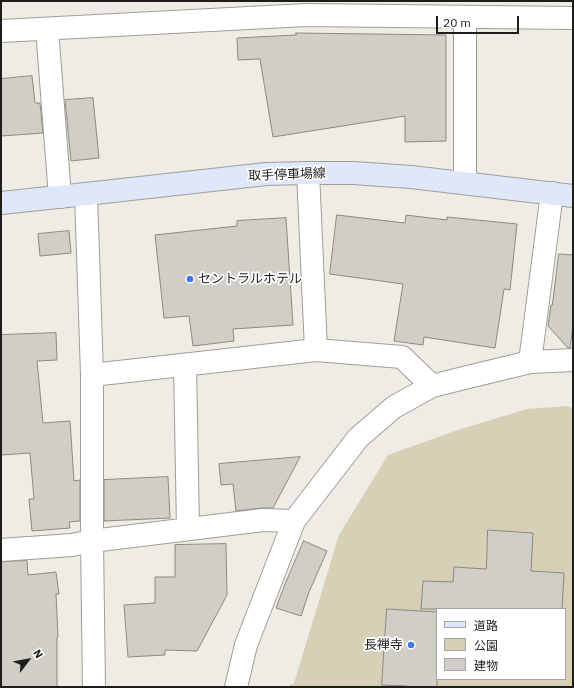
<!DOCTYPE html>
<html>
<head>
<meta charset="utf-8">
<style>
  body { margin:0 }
  #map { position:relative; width:574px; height:688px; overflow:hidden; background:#eeece5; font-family:"IBM Plex Sans","Noto Sans JP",sans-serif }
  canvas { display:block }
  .frame { position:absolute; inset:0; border:2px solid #1d1d1a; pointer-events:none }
  .legend { position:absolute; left:436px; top:608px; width:130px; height:72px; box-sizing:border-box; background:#fff; border:1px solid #a5a5a3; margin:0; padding:5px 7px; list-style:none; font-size:12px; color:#1d1d1a }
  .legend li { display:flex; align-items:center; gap:8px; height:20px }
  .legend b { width:20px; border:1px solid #a5a5a3 }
  .north { position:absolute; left:8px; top:640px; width:40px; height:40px; -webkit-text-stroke:3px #fff; paint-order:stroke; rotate:58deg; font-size:11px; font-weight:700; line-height:16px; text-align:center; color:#1d1d1a }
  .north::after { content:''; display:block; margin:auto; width:14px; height:18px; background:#1d1d1a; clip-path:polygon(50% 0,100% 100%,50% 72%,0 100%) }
  .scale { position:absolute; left:436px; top:16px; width:83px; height:18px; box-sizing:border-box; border:2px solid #1d1d1a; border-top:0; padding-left:5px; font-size:12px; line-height:14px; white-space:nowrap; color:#1d1d1a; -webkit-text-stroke:3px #fff; paint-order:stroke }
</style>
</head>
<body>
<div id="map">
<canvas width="574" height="688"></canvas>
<div class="frame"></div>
<ul class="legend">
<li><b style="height:5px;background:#dfe8fa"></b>道路</li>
<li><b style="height:11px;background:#d7d0b7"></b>公園</li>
<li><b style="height:11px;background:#d0cec7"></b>建物</li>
</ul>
<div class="north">N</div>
<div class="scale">20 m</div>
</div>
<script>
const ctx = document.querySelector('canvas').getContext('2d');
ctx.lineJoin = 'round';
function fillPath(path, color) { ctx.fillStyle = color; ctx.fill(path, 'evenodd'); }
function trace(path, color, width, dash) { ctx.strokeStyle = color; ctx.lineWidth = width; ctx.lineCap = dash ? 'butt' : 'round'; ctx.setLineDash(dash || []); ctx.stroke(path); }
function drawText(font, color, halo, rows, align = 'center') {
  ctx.font = font + ' "IBM Plex Sans","Noto Sans JP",sans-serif'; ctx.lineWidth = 3.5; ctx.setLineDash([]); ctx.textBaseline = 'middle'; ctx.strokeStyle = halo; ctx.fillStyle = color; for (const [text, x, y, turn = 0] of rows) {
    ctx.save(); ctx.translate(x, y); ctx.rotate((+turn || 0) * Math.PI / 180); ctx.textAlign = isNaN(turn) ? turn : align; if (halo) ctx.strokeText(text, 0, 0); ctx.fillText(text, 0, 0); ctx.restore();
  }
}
fillPath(new Path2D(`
  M 568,406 L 573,409 L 573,687 L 287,687 L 294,683 L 339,535 L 388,455 L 458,430 L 527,409 ZM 437,609 L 565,609 L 565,679 L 437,679 Z`), '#d7d0b7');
const building = new Path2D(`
  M 296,33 L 446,35 L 446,141 L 405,142 L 405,116 L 273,137 L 260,59 L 238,60 L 237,38 L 296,35 Z
  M 32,76 L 35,103 L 40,103 L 43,133 L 1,136 L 1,79 Z
  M 93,98 L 99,158 L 71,161 L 65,100 Z
  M 337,215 L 405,223 L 406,215 L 447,220 L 447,217 L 517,224 L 510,290 L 504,289 L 495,348 L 424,337 L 423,345 L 394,341 L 403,284 L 330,274 Z
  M 286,218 L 293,325 L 233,329 L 234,341 L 193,346 L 189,316 L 164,318 L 155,235 L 237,226 L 237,221 Z
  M 69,231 L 71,253 L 40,256 L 38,234 Z
  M 559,254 L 573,255 L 573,326 L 570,348 L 568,348 L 548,326 L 551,305 L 552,305 Z
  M 56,333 L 57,360 L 37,361 L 43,423 L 70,421 L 74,481 L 80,480 L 80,521 L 69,522 L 70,528 L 32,531 L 29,499 L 34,499 L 30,453 L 1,455 L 1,335 Z
  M 300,457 L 273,508 L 262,508 L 236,511 L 233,484 L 221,485 L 219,464 Z
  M 168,477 L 170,518 L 104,521 L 104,480 Z
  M 488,530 L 533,533 L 531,571 L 564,573 L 562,609 L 421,609 L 423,581 L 453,582 L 454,567 L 486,569 Z
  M 304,541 L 327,551 L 309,592 L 301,616 L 276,608 L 285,584 Z
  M 226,544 L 227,595 L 197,651 L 165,650 L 165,655 L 128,657 L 124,605 L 155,603 L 155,577 L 175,577 L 175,545 Z
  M 27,561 L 28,575 L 56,572 L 59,594 L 56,594 L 58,637 L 57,637 L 57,687 L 1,687 L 1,562 Z
  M 387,609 L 437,612 L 437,687 L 407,687 L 407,686 L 382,685 Z`);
fillPath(building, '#d0cec7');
trace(building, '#8a8982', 1);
const street = new Path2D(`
  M 465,17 L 465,183
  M 47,29 L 60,197
  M 1,31 L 306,15 L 573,18
  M 308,173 L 316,350
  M 86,194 L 92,375 L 92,541 L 94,687
  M 530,362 L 552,193
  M 185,365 L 188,529
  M 92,375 L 316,350 L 402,357 L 432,386
  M 1,550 L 72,545 L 92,541 L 263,520 L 294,521
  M 236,687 L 246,645 L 294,521 L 358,438 L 394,407 L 432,386 L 464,378 L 530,362 L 573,360`);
const secondary = new Path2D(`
  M 1,203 L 86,194 L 266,174 L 308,173 L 353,173 L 411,177 L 573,196`);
trace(street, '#9f9e97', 24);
trace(secondary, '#9f9e97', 24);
trace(street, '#fff', 22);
trace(secondary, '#dfe8fa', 22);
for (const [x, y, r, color] of [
  [190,279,4,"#4078e8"],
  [411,645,4,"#4078e8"]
]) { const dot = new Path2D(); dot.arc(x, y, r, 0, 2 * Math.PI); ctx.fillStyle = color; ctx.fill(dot); trace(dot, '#fff', 1.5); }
drawText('13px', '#1d1d1a', '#fff', [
  ["取手停車場線",287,175,-2]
]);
drawText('13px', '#1d1d1a', '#fff', [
  ["セントラルホテル",198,279],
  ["長禅寺",403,645,"right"]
], 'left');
</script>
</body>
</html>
